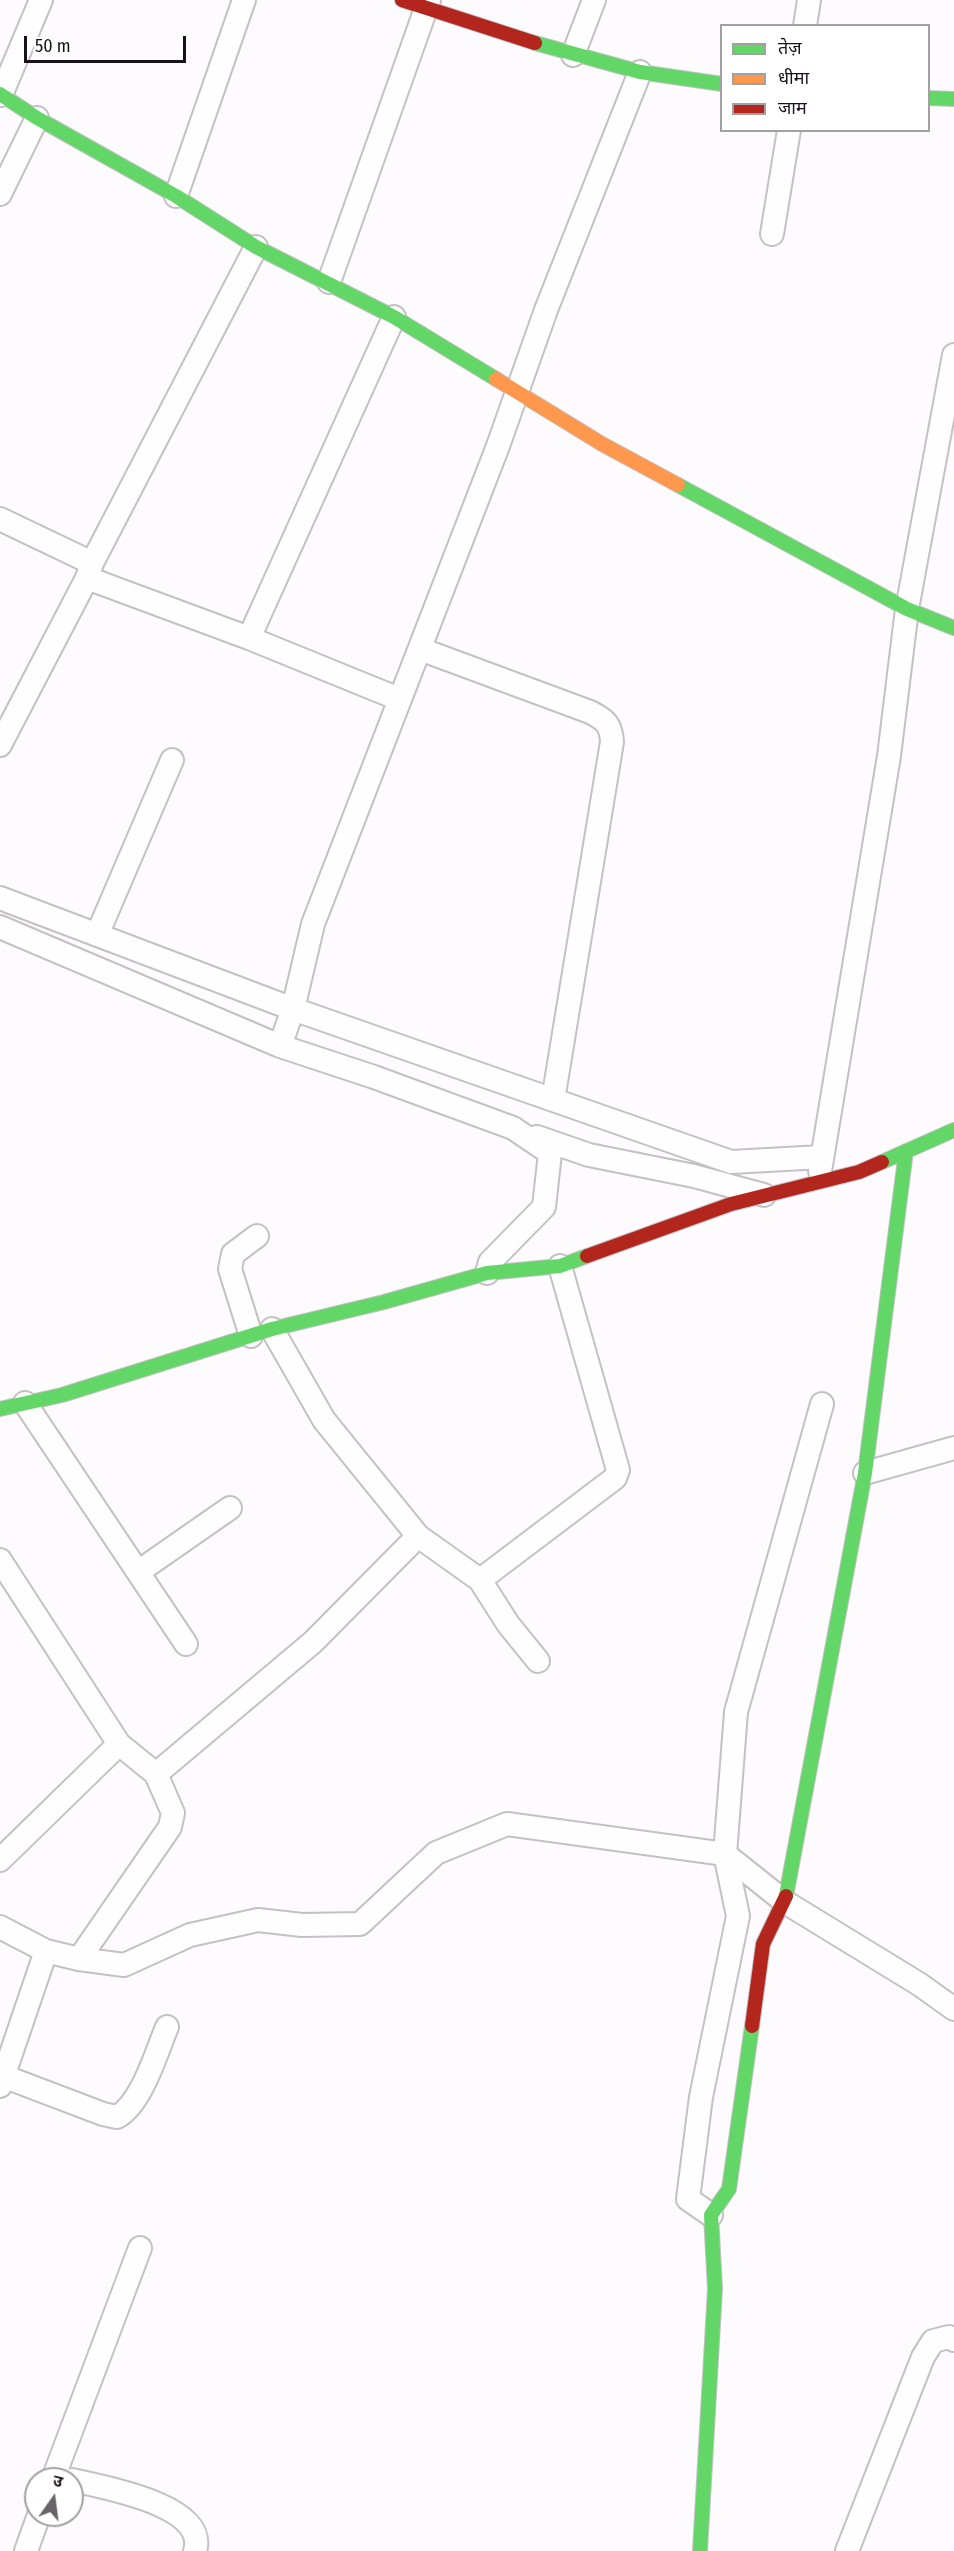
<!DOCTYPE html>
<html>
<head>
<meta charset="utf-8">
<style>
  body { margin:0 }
  #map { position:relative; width:954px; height:2551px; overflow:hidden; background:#fdfbfd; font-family:"Fira Sans Condensed","Noto Sans Devanagari",sans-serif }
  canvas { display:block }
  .legend { position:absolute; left:720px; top:24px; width:210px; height:108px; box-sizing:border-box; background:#fff; border:2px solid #a3a0a3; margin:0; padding:8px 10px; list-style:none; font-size:18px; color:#1a121a }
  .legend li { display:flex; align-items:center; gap:12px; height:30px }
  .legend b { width:30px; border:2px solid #a3a0a3 }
  .north { position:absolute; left:24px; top:2467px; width:60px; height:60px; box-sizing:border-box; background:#fff; border:2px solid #a3a0a3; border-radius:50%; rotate:14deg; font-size:16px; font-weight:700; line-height:24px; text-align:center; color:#1a121a }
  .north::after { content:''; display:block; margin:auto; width:21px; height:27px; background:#696469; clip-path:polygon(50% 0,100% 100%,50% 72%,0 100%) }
  .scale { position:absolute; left:24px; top:36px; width:162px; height:27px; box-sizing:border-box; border:3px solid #1a121a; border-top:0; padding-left:8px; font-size:18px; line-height:21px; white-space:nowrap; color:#1a121a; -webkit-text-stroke:4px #fff; paint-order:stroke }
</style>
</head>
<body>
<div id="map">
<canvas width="954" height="2551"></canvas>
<ul class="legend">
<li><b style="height:8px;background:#63d668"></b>तेज़</li>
<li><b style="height:8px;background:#ff974d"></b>धीमा</li>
<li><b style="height:8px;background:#b3261e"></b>जाम</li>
</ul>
<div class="north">उ</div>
<div class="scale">50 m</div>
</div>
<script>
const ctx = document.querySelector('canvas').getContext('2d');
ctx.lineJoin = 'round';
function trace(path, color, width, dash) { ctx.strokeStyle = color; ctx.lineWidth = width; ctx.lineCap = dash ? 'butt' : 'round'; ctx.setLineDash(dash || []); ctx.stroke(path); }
const street = new Path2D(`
  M 805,26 L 809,0
  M 573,55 L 594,0
  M 1,95 L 41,0
  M 0,194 L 37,118
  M 176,196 L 244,0
  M 772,234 L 789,130
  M 256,247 L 92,563 L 87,578 L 249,638 L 399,699
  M 329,282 L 429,0
  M 0,519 L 92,563
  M 249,638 L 394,317
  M 420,649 L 590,712 C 606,720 611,725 612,742 L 553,1100
  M 0,745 L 87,578
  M 0,898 L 293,1009 L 731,1162 L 822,1157
  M 0,927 L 280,1046 L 374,1077 L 513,1128 L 550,1153 L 544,1207 L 490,1262 L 487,1273
  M 97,935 L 172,760
  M 280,1046 L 293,1009 L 313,924 L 498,446 L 546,310 L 640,72
  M 537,1137 L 589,1155 L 694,1176 L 764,1195
  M 820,1171 L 889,756 L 907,609 L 954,355
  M 272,1329 L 324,1420 L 418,1536 L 480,1580 L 508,1624 L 538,1661
  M 251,1336 L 230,1269 L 233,1254 L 257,1236
  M 25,1403 L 186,1644
  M 865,1473 L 954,1448
  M 0,1560 L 119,1744 L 156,1774 L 173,1813 L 170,1827 L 79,1959
  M 138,1572 L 230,1508
  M 480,1580 L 615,1478 L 618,1470 L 560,1266
  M 156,1774 L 313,1642 L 418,1536
  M 0,1860 L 119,1744
  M 0,1927 L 46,1951 L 79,1959 L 124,1965 L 190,1935 L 258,1920 L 302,1925 L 360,1924 L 436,1853 L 507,1824 L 725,1854 L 785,1902 L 919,1984 L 954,2009
  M 3,2076 L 103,2114 L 117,2117 C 142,2103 156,2053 167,2027
  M 0,2086 L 46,1951
  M 711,2215 L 688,2199 L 701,2097 L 738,1916 L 725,1854 L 736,1712 L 822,1404
  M 53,2479 L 140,2248
  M 72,2480 C 102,2487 209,2505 195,2551
  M 26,2551 L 39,2515
  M 847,2551 L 923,2357 L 933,2341 L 949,2337 L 954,2340`);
const fast = new Path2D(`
  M 535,43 L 640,72 L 722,84
  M 0,94 L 37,118 L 176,196 L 256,247 L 394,317 L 496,379
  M 928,98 L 954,99
  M 678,485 L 907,609 L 954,628
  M 882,1162 L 954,1130
  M 0,1409 L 62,1395 L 272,1329 L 384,1302 L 487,1273 L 560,1266 L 587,1256
  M 786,1896 L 865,1473 L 906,1151
  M 700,2551 L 715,2289 L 711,2215 L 729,2189 L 752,2026`);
const slow = new Path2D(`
  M 496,379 L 602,444 L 678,485`);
const jam = new Path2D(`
  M 402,0 L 535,43
  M 587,1256 L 731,1204 L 859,1172 L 882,1162
  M 752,2026 L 763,1944 L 786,1896`);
trace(street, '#c4c0c4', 26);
trace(fast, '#c4c0c4', 16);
trace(slow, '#c4c0c4', 16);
trace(jam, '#c4c0c4', 16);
trace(street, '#fffeff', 22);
trace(fast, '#63d668', 14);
trace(slow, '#ff974d', 14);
trace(jam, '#b3261e', 14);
</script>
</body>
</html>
